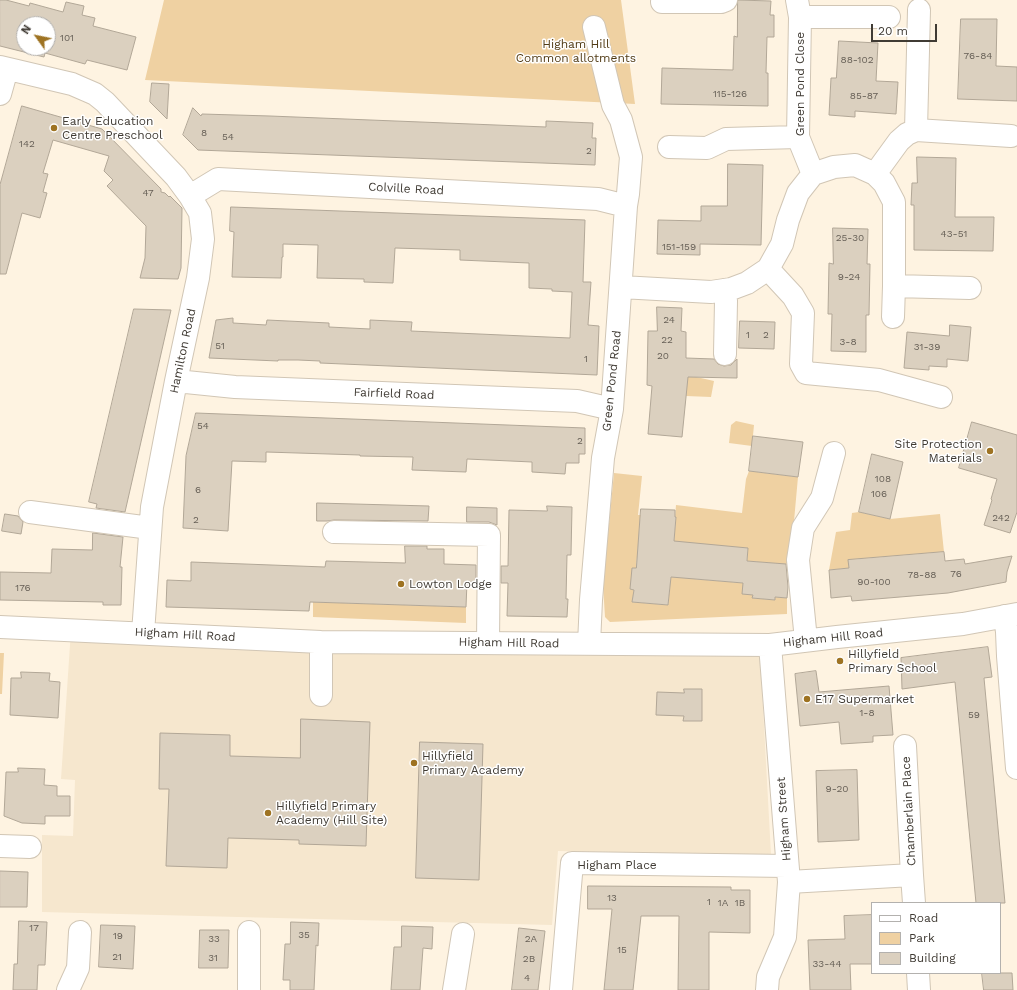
<!DOCTYPE html>
<html>
<head>
<meta charset="utf-8">
<style>
  body { margin:0 }
  #map { position:relative; width:1017px; height:990px; overflow:hidden; background:#fef3e1; font-family:"Work Sans",sans-serif }
  canvas { display:block }
  .legend { position:absolute; left:871px; top:902px; width:130px; height:72px; box-sizing:border-box; background:#fff; border:1px solid #b3b1ae; margin:0; padding:5px 7px; list-style:none; font-size:12px; color:#403b34 }
  .legend li { display:flex; align-items:center; gap:8px; height:20px }
  .legend b { width:20px; border:1px solid #b3b1ae }
  .north { position:absolute; left:16px; top:16px; width:40px; height:40px; box-sizing:border-box; background:#fff; border:1px solid #b3b1ae; border-radius:50%; rotate:303deg; font-size:11px; font-weight:700; line-height:16px; text-align:center; color:#403b34 }
  .north::after { content:''; display:block; margin:auto; width:14px; height:18px; background:#9e7322; clip-path:polygon(50% 0,100% 100%,50% 72%,0 100%) }
  .scale { position:absolute; left:871px; top:24px; width:66px; height:18px; box-sizing:border-box; border:2px solid #403b34; border-top:0; padding-left:5px; font-size:12px; line-height:14px; white-space:nowrap; color:#403b34; -webkit-text-stroke:3px #fff; paint-order:stroke }
</style>
</head>
<body>
<div id="map">
<canvas width="1017" height="990"></canvas>
<ul class="legend">
<li><b style="height:5px;background:#fff"></b>Road</li>
<li><b style="height:11px;background:#efd1a2"></b>Park</li>
<li><b style="height:11px;background:#dbd0bf"></b>Building</li>
</ul>
<div class="north">N</div>
<div class="scale">20 m</div>
</div>
<script>
const ctx = document.querySelector('canvas').getContext('2d');
ctx.lineJoin = 'round';
function fillPath(path, color) { ctx.fillStyle = color; ctx.fill(path, 'evenodd'); }
function trace(path, color, width, dash) { ctx.strokeStyle = color; ctx.lineWidth = width; ctx.lineCap = dash ? 'butt' : 'round'; ctx.setLineDash(dash || []); ctx.stroke(path); }
function drawText(font, color, halo, rows, align = 'center') {
  ctx.font = font + ' "Work Sans",sans-serif'; ctx.lineWidth = 3; ctx.setLineDash([]); ctx.textBaseline = 'middle'; ctx.strokeStyle = halo; ctx.fillStyle = color; for (const [text, x, y, turn = 0] of rows) {
    ctx.save(); ctx.translate(x, y); ctx.rotate((+turn || 0) * Math.PI / 180); ctx.textAlign = isNaN(turn) ? turn : align; if (halo) ctx.strokeText(text, 0, 0); ctx.fillText(text, 0, 0); ctx.restore();
  }
}
fillPath(new Path2D(`
  M 71,630 L 760,652 L 771,855 L 558,851 L 552,925 L 42,912 L 42,835 L 73,836 L 75,780 L 61,779 Z`), '#f6e7ce');
fillPath(new Path2D(`
  M 164,0 L 621,0 L 635,104 L 145,80 Z
  M 683,374 L 714,381 L 711,397 L 686,396 Z
  M 736,421 L 754,425 L 752,446 L 729,443 L 731,425 Z
  M 749,471 L 798,477 L 790,565 L 747,561 L 748,548 L 695,579 L 743,583 L 753,595 L 752,598 L 775,600 L 775,597 L 787,598 L 787,614 L 610,622 L 605,617 L 603,585 L 614,473 L 642,476 L 638,515 L 641,515 L 636,568 L 630,589 L 634,590 L 632,602 L 668,605 L 676,518 L 675,517 L 676,505 L 742,513 L 746,479 Z
  M 859,512 L 890,519 L 940,514 L 944,552 L 849,560 L 849,568 L 829,570 L 836,532 L 850,530 L 852,513 Z
  M 313,602 L 466,607 L 466,623 L 313,617 Z
  M 0,653 L 4,653 L 2,694 L 0,694 Z`), '#efd1a2');
const building = new Path2D(`
  M 0,0 L 6,0 L 29,6 L 30,3 L 63,12 L 66,2 L 84,6 L 82,15 L 95,18 L 93,26 L 136,37 L 127,70 L 87,60 L 85,64 L 45,53 L 44,57 L 0,46 ZM 24,24 L 48,24 L 48,48 L 24,48 Z
  M 738,0 L 771,1 L 770,15 L 774,15 L 774,37 L 767,37 L 766,73 L 768,73 L 768,106 L 661,104 L 662,68 L 733,70 L 734,36 L 737,37 Z
  M 961,19 L 997,19 L 996,66 L 1017,67 L 1017,101 L 958,99 Z
  M 839,41 L 878,43 L 876,81 L 898,82 L 896,114 L 855,111 L 855,117 L 829,115 L 831,78 L 836,78 Z
  M 152,83 L 169,84 L 167,119 L 150,102 Z
  M 22,106 L 102,129 L 161,189 L 161,192 L 165,193 L 169,197 L 170,196 L 182,208 L 181,268 L 178,279 L 140,278 L 145,258 L 146,226 L 107,186 L 113,180 L 104,171 L 109,156 L 53,140 L 43,173 L 48,174 L 43,192 L 47,193 L 40,218 L 22,213 L 6,274 L 0,274 L 0,185 Z
  M 193,108 L 201,116 L 202,114 L 270,116 L 546,127 L 546,121 L 593,123 L 592,138 L 596,138 L 595,165 L 198,150 L 183,135 Z
  M 917,157 L 956,158 L 955,217 L 994,217 L 993,251 L 914,250 L 914,205 L 911,205 L 912,183 L 917,183 Z
  M 728,164 L 763,165 L 761,245 L 700,244 L 700,255 L 657,254 L 658,220 L 701,221 L 701,206 L 727,206 Z
  M 231,207 L 585,220 L 583,282 L 591,282 L 588,325 L 599,326 L 597,375 L 320,363 L 320,361 L 298,360 L 278,360 L 278,361 L 209,358 L 216,320 L 233,318 L 233,323 L 266,325 L 267,320 L 329,323 L 329,327 L 370,329 L 370,320 L 412,322 L 411,331 L 570,338 L 572,292 L 552,291 L 552,289 L 529,288 L 529,263 L 460,260 L 460,250 L 395,248 L 393,283 L 364,282 L 364,279 L 317,278 L 318,245 L 283,244 L 283,257 L 282,257 L 281,278 L 232,277 L 234,232 L 230,231 Z
  M 833,228 L 868,229 L 867,264 L 870,264 L 869,315 L 866,315 L 866,352 L 831,351 L 832,314 L 828,314 L 829,263 L 833,264 Z
  M 657,307 L 682,308 L 681,331 L 686,332 L 686,358 L 714,359 L 718,364 L 724,366 L 731,365 L 737,359 L 737,378 L 688,377 L 682,437 L 648,434 L 652,386 L 647,385 L 648,331 L 657,331 Z
  M 134,309 L 171,310 L 125,512 L 96,508 L 97,504 L 89,502 Z
  M 740,321 L 775,322 L 774,349 L 739,348 Z
  M 950,325 L 971,327 L 968,361 L 947,359 L 947,367 L 929,366 L 929,370 L 904,368 L 907,332 L 949,336 Z
  M 196,413 L 585,428 L 585,454 L 579,454 L 579,463 L 566,463 L 565,474 L 532,472 L 532,462 L 467,459 L 466,472 L 412,470 L 413,457 L 360,456 L 360,455 L 266,452 L 266,462 L 232,461 L 228,531 L 183,528 L 186,456 Z
  M 972,422 L 1017,435 L 1017,512 L 1010,533 L 984,525 L 992,500 L 991,499 L 997,479 L 959,468 Z
  M 753,436 L 803,442 L 798,477 L 749,471 Z
  M 872,454 L 903,462 L 890,519 L 859,512 Z
  M 317,503 L 429,506 L 428,521 L 334,520 L 327,521 L 317,521 Z
  M 547,506 L 572,507 L 571,555 L 567,555 L 566,599 L 568,599 L 567,617 L 507,616 L 508,583 L 501,583 L 501,566 L 508,566 L 509,510 L 547,511 Z
  M 467,507 L 497,508 L 497,525 L 489,522 L 467,522 Z
  M 641,509 L 675,510 L 675,517 L 676,517 L 674,541 L 748,548 L 747,561 L 786,564 L 788,587 L 787,598 L 775,597 L 775,600 L 752,598 L 753,595 L 742,594 L 743,583 L 671,577 L 668,605 L 632,602 L 634,590 L 630,589 L 632,568 L 636,568 Z
  M 5,514 L 18,516 L 23,522 L 21,534 L 2,531 Z
  M 93,533 L 123,537 L 120,567 L 122,567 L 121,605 L 103,605 L 103,602 L 0,600 L 0,572 L 51,573 L 52,549 L 92,550 Z
  M 405,546 L 427,546 L 427,549 L 444,549 L 444,564 L 476,565 L 476,582 L 467,582 L 466,607 L 310,602 L 309,611 L 166,607 L 167,580 L 191,581 L 191,562 L 325,567 L 326,561 L 405,563 Z
  M 944,552 L 945,561 L 964,559 L 965,564 L 1012,556 L 1007,572 L 1006,582 L 948,593 L 852,601 L 851,596 L 831,598 L 829,570 L 849,568 L 848,560 Z
  M 988,647 L 992,677 L 984,678 L 1005,903 L 976,903 L 955,682 L 902,689 L 901,658 Z
  M 816,671 L 819,692 L 889,686 L 893,735 L 873,736 L 873,742 L 841,744 L 839,722 L 800,726 L 795,674 Z
  M 21,672 L 50,673 L 49,681 L 60,682 L 58,718 L 10,715 L 11,678 L 21,678 Z
  M 684,689 L 702,689 L 702,721 L 683,721 L 684,716 L 656,715 L 657,692 L 684,693 Z
  M 301,719 L 370,722 L 366,846 L 299,844 L 299,840 L 228,838 L 227,868 L 166,866 L 169,789 L 159,789 L 160,733 L 230,735 L 230,756 L 300,758 Z
  M 420,742 L 483,744 L 479,880 L 416,878 Z
  M 18,768 L 45,769 L 44,785 L 57,786 L 57,796 L 70,796 L 70,816 L 45,816 L 45,824 L 22,823 L 4,816 L 6,772 L 18,772 Z
  M 857,770 L 859,840 L 818,842 L 816,771 Z
  M 0,871 L 28,872 L 27,907 L 0,907 Z
  M 588,886 L 731,887 L 731,890 L 750,890 L 750,933 L 709,932 L 709,990 L 678,990 L 679,916 L 641,916 L 633,990 L 604,990 L 612,909 L 588,909 Z
  M 872,915 L 872,964 L 850,964 L 851,990 L 810,990 L 808,940 L 845,939 L 844,916 Z
  M 19,921 L 47,922 L 45,965 L 38,965 L 37,990 L 13,990 L 14,964 L 17,964 Z
  M 291,922 L 319,923 L 318,946 L 316,945 L 314,990 L 290,990 L 290,980 L 283,980 L 285,944 L 290,944 Z
  M 101,925 L 135,926 L 133,969 L 99,967 Z
  M 402,926 L 433,927 L 432,949 L 423,948 L 420,990 L 391,990 L 394,947 L 401,947 Z
  M 519,928 L 545,931 L 538,990 L 512,990 Z
  M 200,930 L 229,930 L 228,968 L 199,968 Z
  M 982,973 L 1012,973 L 1013,990 L 984,990 Z`);
fillPath(building, '#dbd0bf');
trace(building, '#b2a797', 1);
const minor = new Path2D(`
  M 797,0 L 800,17 L 798,137 L 813,174
  M 662,2 L 721,2 L 726,0
  M 800,17 L 889,17
  M 0,67 L 72,84 L 95,94 L 105,102 L 176,177 L 190,196 L 200,213 L 203,239 L 198,278 L 176,381 L 152,507 L 143,633
  M 0,94 L 7,69
  M 916,130 L 919,10
  M 669,147 L 707,148 L 726,139 L 798,137
  M 875,174 L 899,141 L 907,134 L 916,130 L 1011,136
  M 190,196 L 218,179 L 598,199 L 626,206
  M 768,269 L 793,296 L 803,313 L 801,364 L 806,373 L 879,380 L 941,397
  M 894,286 L 970,288
  M 621,287 L 711,292 L 731,289 L 747,283 L 768,269 L 782,244 L 788,220 L 798,193 L 813,174 L 834,167 L 855,165 L 875,174 L 884,183 L 894,202 L 894,286 L 893,317
  M 724,290 L 726,301 L 725,354
  M 176,381 L 235,387 L 577,401 L 612,409
  M 30,512 L 150,528
  M 334,532 L 489,535 L 488,643
  M 1005,616 L 1007,632 L 1008,656 L 1017,768
  M 0,627 L 321,642 L 770,645 L 837,637 L 963,624 L 1017,614
  M 806,640 L 798,560 L 803,528 L 822,498 L 834,453
  M 589,644 L 591,600 L 603,458 L 612,409 L 626,206 L 628,194 L 631,157 L 621,120 L 613,105 L 594,27
  M 321,695 L 321,642
  M 0,846 L 30,847
  M 912,875 L 914,903
  M 789,882 L 912,875 L 905,746
  M 918,973 L 919,990
  M 68,990 L 78,968 L 80,932
  M 249,990 L 249,932
  M 454,990 L 463,934
  M 561,990 L 572,863 L 787,866
  M 767,990 L 768,977 L 785,937 L 789,882 L 770,645`);
trace(minor, '#d1c6b5', 24);
trace(minor, '#fff', 22);
for (const [x, y, r, color] of [
  [54,128,4,"#9e7322"],
  [990,451,4,"#9e7322"],
  [401,584,4,"#9e7322"],
  [840,661,4,"#9e7322"],
  [807,699,4,"#9e7322"],
  [414,763,4,"#9e7322"],
  [268,813,4,"#9e7322"]
]) { const dot = new Path2D(); dot.arc(x, y, r, 0, 2 * Math.PI); ctx.fillStyle = color; ctx.fill(dot); trace(dot, '#fff', 1.5); }
drawText('10px', '#676057', null, [
  ["101",67,38],
  ["76-84",978,56],
  ["88-102",857,60],
  ["115-126",730,94],
  ["85-87",864,96],
  ["8",204,133],
  ["54",228,137],
  ["142",27,144],
  ["2",589,151],
  ["47",148,193],
  ["43-51",954,234],
  ["25-30",850,238],
  ["151-159",679,247],
  ["9-24",849,277],
  ["24",669,320],
  ["1",748,335],
  ["2",766,335],
  ["22",667,340],
  ["3-8",848,342],
  ["51",220,346],
  ["31-39",927,347],
  ["20",663,356],
  ["1",586,359],
  ["54",203,426],
  ["2",580,441],
  ["108",883,479],
  ["6",198,490],
  ["106",879,494],
  ["242",1001,518],
  ["2",196,520],
  ["76",956,574],
  ["78-88",922,575],
  ["90-100",874,582],
  ["176",23,588],
  ["1-8",867,713],
  ["59",974,715],
  ["9-20",837,789],
  ["13",612,898],
  ["1",709,902],
  ["1A",723,903],
  ["1B",740,903],
  ["17",34,928],
  ["35",304,935],
  ["19",118,936],
  ["33",214,939],
  ["2A",531,939],
  ["15",622,950],
  ["21",117,957],
  ["31",213,958],
  ["2B",529,959],
  ["33-44",827,964],
  ["4",527,978]
]);
drawText('12px', '#523c16', '#fff', [
  ["Higham Hill",576,44],
  ["Common allotments",576,58]
]);
drawText('12px', '#403b34', '#fff', [
  ["Green Pond Close",800,84,-90],
  ["Colville Road",406,189,3],
  ["Hamilton Road",183,351,-78],
  ["Green Pond Road",612,381,-84],
  ["Fairfield Road",394,394,2],
  ["Higham Hill Road",185,635,3],
  ["Higham Hill Road",833,638,-6],
  ["Higham Hill Road",509,643,1],
  ["Chamberlain Place",909,811,-93],
  ["Higham Street",784,819,-94],
  ["Higham Place",617,865]
]);
drawText('12px', '#403b34', '#fff', [
  ["Early Education",62,121],
  ["Centre Preschool",62,135],
  ["Site Protection",982,444,"right"],
  ["Materials",982,458,"right"],
  ["Lowton Lodge",409,584],
  ["Hillyfield",848,654],
  ["Primary School",848,668],
  ["E17 Supermarket",815,699],
  ["Hillyfield",422,756],
  ["Primary Academy",422,770],
  ["Hillyfield Primary",276,806],
  ["Academy (Hill Site)",276,820]
], 'left');
</script>
</body>
</html>
